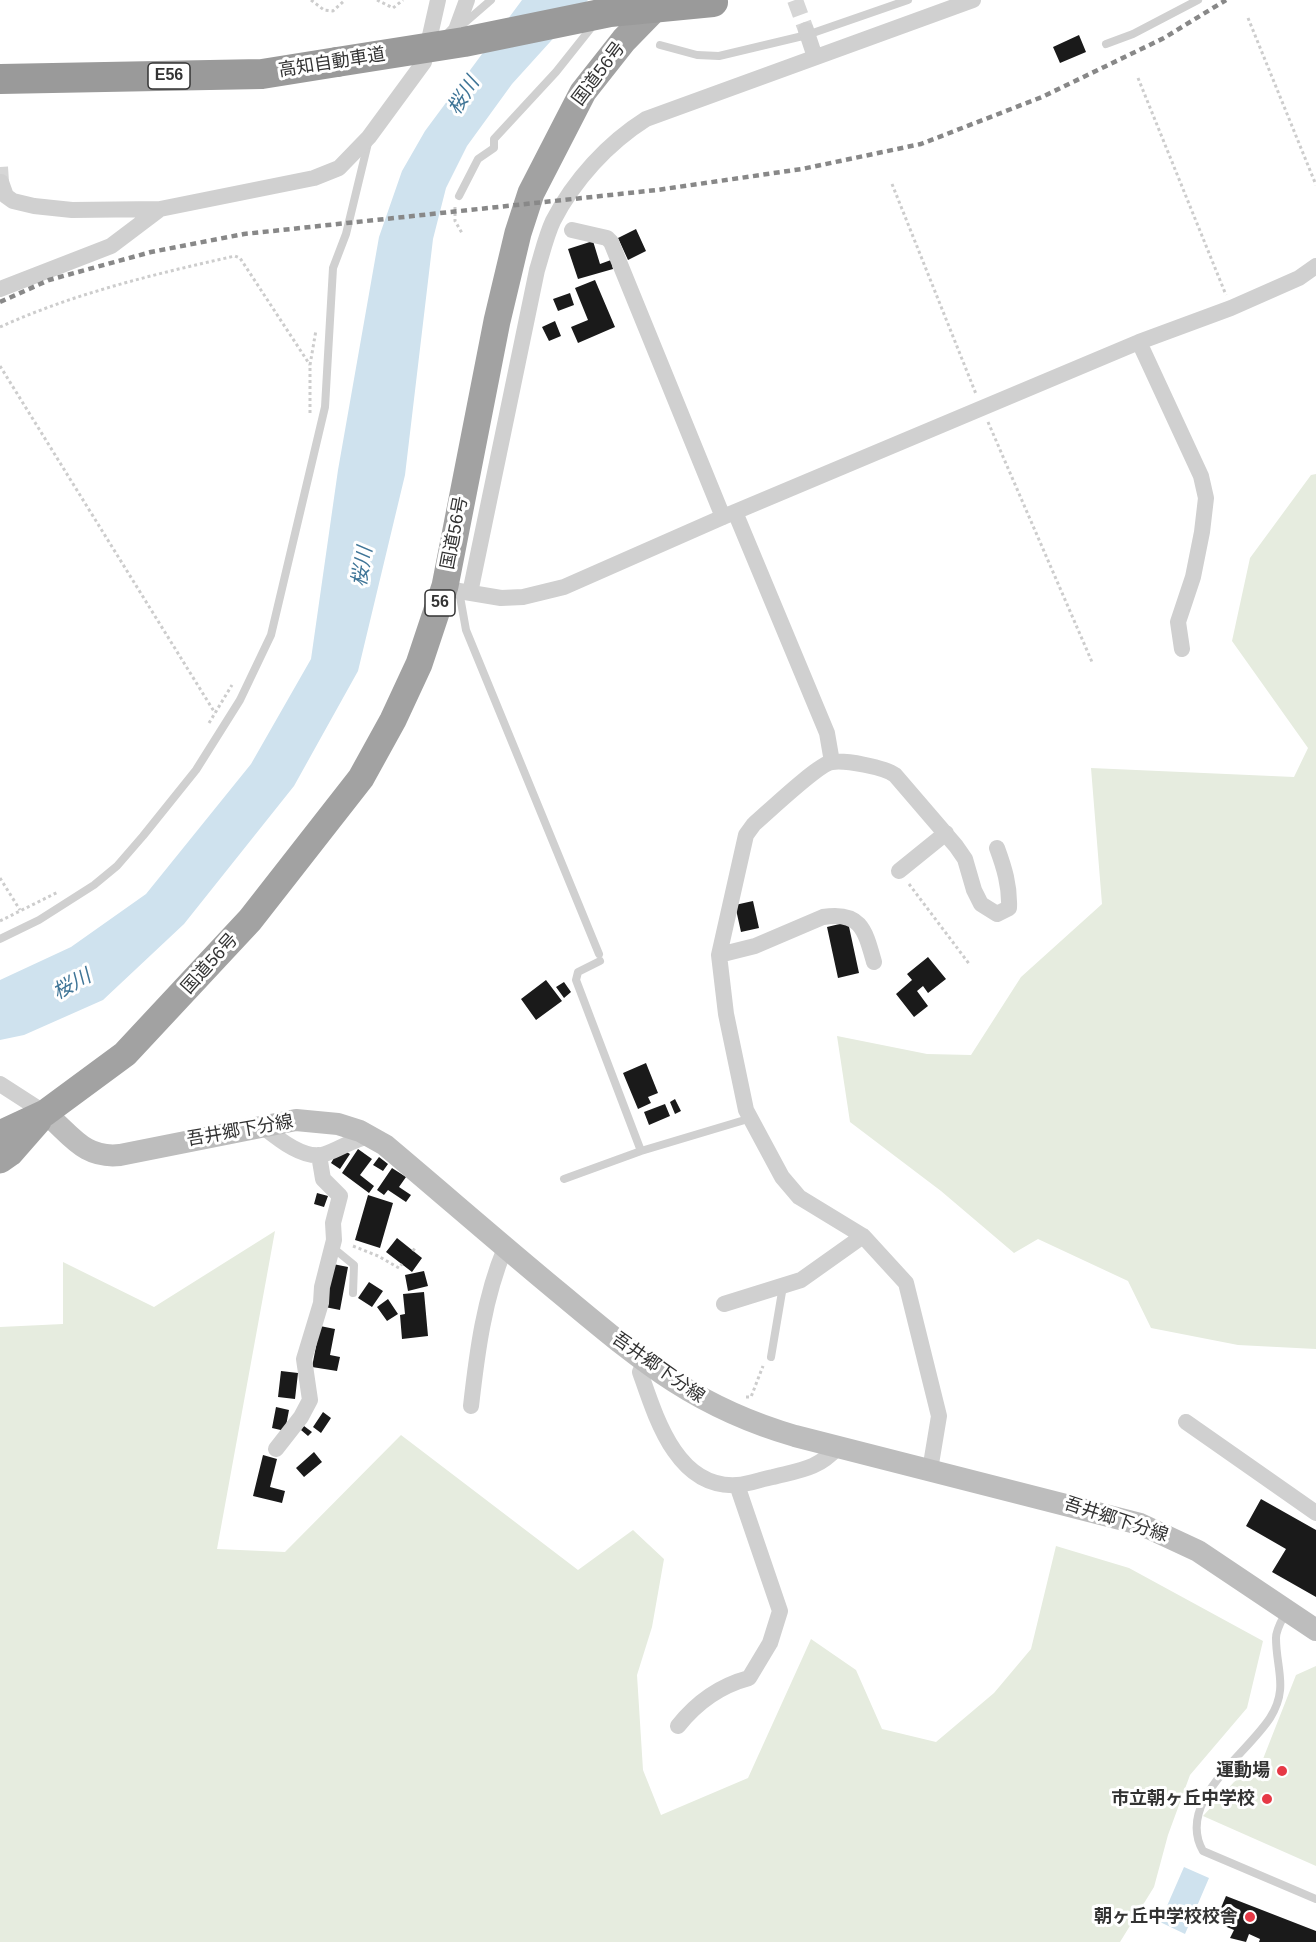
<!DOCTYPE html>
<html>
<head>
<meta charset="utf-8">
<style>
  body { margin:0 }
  canvas { display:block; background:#fff }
</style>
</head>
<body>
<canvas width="1316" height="1942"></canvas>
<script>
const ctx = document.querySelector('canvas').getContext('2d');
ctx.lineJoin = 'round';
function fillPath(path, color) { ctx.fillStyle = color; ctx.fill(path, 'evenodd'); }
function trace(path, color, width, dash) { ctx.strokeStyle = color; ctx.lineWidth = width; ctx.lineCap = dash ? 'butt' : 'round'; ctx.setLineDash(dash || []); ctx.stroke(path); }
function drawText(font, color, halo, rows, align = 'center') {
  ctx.font = font + ' Arial,"Noto Sans JP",sans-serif'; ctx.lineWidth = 6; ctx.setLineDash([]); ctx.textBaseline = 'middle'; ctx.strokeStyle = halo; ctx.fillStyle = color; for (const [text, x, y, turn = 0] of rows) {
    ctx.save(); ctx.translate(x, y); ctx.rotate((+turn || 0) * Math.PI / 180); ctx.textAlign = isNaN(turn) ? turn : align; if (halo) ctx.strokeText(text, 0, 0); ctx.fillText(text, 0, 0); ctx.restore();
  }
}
fillPath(new Path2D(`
  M 1316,474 L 1316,1349 L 1238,1345 L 1151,1328 L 1128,1281 L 1038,1239 L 1014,1253 L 941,1191 L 850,1122 L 837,1036 L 927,1054 L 971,1055 L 1021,977 L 1102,904 L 1091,768 L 1294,777 L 1308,748 L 1232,641 L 1250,558 L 1311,475 Z
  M 275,1231 L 217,1549 L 285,1552 L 401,1435 L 578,1570 L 633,1530 L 664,1559 L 652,1627 L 637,1675 L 643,1770 L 661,1815 L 748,1778 L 811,1639 L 856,1670 L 882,1729 L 936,1742 L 994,1693 L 1031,1649 L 1056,1546 L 1129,1568 L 1263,1641 L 1247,1708 L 1190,1775 L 1168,1835 L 1154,1887 L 1120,1942 L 0,1942 L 0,1327 L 63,1324 L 63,1262 L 154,1307 Z
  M 1316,1666 L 1316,1866 L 1203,1816 L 1234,1782 L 1263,1759 L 1296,1675 Z`), '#e6ecdf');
fillPath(new Path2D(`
  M 522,0 L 588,0 L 512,84 L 467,146 L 446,188 L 433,239 L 405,475 L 358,671 L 294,786 L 184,924 L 103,1000 L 24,1035 L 0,1040 L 0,980 L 71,947 L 146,894 L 251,764 L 311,659 L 338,470 L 379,237 L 402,171 L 425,131 Z
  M 1184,1867 L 1209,1878 L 1185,1934 L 1160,1922 Z`), '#cfe2ee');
fillPath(new Path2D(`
  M 1079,35 L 1086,52 L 1060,63 L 1053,47 Z
  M 636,229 L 646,251 L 628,260 L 618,238 Z
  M 593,241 L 600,264 L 611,260 L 613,269 L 578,279 L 568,249 Z
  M 595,280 L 615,327 L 578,343 L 571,327 L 588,320 L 575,288 Z
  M 570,293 L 574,305 L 558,311 L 553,299 Z
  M 555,321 L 561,336 L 549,341 L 542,327 Z
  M 753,901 L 759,928 L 741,932 L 735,905 Z
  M 848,922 L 859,973 L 838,978 L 827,927 Z
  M 928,957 L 946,979 L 928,993 L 923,986 L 917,991 L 928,1006 L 914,1017 L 896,994 L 912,980 L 907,974 Z
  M 546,980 L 562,1001 L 536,1020 L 521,999 Z
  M 564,982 L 571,992 L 564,998 L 556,987 Z
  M 646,1063 L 658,1093 L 648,1097 L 651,1103 L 638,1109 L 623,1073 Z
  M 675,1099 L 681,1111 L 675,1114 L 670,1102 Z
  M 665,1104 L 670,1116 L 649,1125 L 644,1112 Z
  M 340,1148 L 350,1154 L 340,1169 L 331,1163 Z
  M 358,1149 L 372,1159 L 360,1175 L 374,1186 L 369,1193 L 342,1173 Z
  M 379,1157 L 388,1164 L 383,1171 L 373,1165 Z
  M 392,1168 L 406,1177 L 399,1187 L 411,1195 L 406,1202 L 388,1190 L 384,1195 L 377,1190 Z
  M 317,1193 L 328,1196 L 324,1207 L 314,1204 Z
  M 368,1195 L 393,1203 L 380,1248 L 355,1240 Z
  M 397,1238 L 422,1258 L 412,1272 L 386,1252 Z
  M 333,1264 L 348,1267 L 340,1310 L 325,1307 Z
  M 424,1271 L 428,1286 L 408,1291 L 405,1275 Z
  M 369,1282 L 383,1291 L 372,1307 L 358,1298 Z
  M 424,1292 L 428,1336 L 402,1339 L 400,1315 L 405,1314 L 403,1294 Z
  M 388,1299 L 398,1314 L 387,1321 L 377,1307 Z
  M 320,1326 L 335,1329 L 330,1355 L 340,1357 L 337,1371 L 312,1367 Z
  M 281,1371 L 298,1373 L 295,1399 L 278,1397 Z
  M 276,1407 L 289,1410 L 285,1431 L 272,1428 Z
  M 323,1412 L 331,1418 L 321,1433 L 313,1427 Z
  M 304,1426 L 312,1432 L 308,1436 L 301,1430 Z
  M 314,1452 L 322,1462 L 304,1477 L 296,1468 Z
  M 263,1455 L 277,1459 L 270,1487 L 285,1491 L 282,1503 L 253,1496 Z
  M 1261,1499 L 1316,1530 L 1316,1597 L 1272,1572 L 1286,1549 L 1246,1526 Z
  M 1226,1896 L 1316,1931 L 1316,1942 L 1259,1942 L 1260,1939 L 1249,1934 L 1246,1942 L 1230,1938 L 1234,1930 L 1215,1922 Z`), '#1a1a1a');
trace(new Path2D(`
  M 795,0 L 806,30
  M 0,167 L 1,182`), '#d6d6d6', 16, [16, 8]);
trace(new Path2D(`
  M 311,0 L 324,10 L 333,11 L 345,0
  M 377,0 L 393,8 L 403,0
  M 1248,18 L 1316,185
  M 1138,78 L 1226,295
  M 892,184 L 976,394
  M 455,207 L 455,221 L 462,233
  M 0,327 C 75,293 155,274 235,256 L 240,258 L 310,365
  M 0,366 L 215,713
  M 310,413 L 310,365 L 316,330
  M 988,422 L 1092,662
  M 209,723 L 232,685
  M 0,878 L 20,910
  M 909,884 L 970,965
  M 0,921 L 58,892
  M 353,1246 L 378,1256 L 399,1268 L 402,1264
  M 413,1251 L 416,1246
  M 746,1397 L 751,1397 L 763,1366`), '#cdcdcd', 3, [3, 3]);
trace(new Path2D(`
  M 461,26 L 491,0
  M 1106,44 L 1133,34 L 1198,0
  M 660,45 L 697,55 L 719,56 L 807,35 L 908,0
  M 459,196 L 478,159 L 494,148 L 494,139 L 556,72 L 595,23
  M 459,591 L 466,630 L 599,954
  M 0,939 L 39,920 L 94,885 L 117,866 L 143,836 L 196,770 L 240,700 L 271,635 L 325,407 L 333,268 L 346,234 L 368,143
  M 600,961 L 578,972 L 576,980 L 641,1151
  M 564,1179 L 641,1151 L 748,1119
  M 332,1247 L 354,1265 L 353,1293
  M 771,1357 L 783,1286
  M 1286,1612 C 1282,1620 1276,1629 1276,1638 C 1276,1669 1289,1688 1270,1718 C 1246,1755 1175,1802 1203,1851 L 1316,1899`), '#d0d0d0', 8);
trace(new Path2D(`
  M 806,30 L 815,57
  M 442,45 L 456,30 L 467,0
  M 1,182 L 6,196 L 13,201 L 34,206 L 72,210 L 160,209 L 314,178 L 339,168 L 369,137 L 424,62 L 438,0
  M 572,230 L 607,238 L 611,242 L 723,517
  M 0,289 L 111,246 L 160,209
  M 1139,342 L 1201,476 L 1206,498 L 1202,532 L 1193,577 L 1178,622 L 1182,649
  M 735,512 L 827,733 L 832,762
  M 445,586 L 459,591 L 501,598 L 523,597 L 564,587 L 723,517 L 1139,342 L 1231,308 L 1299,278 L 1316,266
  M 470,593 L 537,270 C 542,254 546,236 553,221 C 574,180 608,143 646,119 L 973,0
  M 899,871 L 946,833
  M 719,955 L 755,946 L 823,917 C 861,911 865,930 874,962
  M 0,1084 L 45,1113
  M 261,1125 C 276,1137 304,1161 325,1154 C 340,1149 352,1140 369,1136
  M 724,1304 L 801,1280 L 863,1236
  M 644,1363 L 640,1372 C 656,1418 677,1489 737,1485 C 749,1484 762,1479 773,1477 C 801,1470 818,1469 838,1447
  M 471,1406 C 477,1353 484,1298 505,1248
  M 1186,1422 L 1316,1513
  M 276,1449 L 301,1417 L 310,1400 L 304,1359 L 321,1303 L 322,1287 L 334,1240 L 333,1223 L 340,1196 L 323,1179 L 319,1155
  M 930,1470 L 939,1416 L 906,1283 L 863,1236 L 799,1197 L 782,1177 L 746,1110 L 726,1014 L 719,955 L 746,835 L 754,824 C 767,813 818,764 832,762 C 845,760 884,767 895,775 L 956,846 L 965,859 L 974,890 L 981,904 L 997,914 L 1009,908 C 1010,886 1004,867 997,848
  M 678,1726 C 697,1702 719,1686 749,1678 L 770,1643 L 780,1611 L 737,1485`), '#d0d0d0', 16);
trace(new Path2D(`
  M 45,1113 C 71,1134 83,1159 120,1155 L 296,1120 L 338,1124 L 360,1131 L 385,1145 C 442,1193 498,1242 556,1290 C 637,1357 691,1406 795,1436 L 1140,1524 L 1198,1551 L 1316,1630`), '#bdbdbd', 22);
trace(new Path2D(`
  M 0,1134 L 45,1113 L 125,1054 L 250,920 L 361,778 L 393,720 L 419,664 L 445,586 L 497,321 L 518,233 L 531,193 L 583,92 L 624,40 L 663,0
  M 0,1160 L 10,1153 L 38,1121`), '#a2a2a2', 27);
trace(new Path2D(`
  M 0,79 L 262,74 L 337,62`), '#9a9a9a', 30);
trace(new Path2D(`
  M 0,302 L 49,280 L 151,252 L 244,234 L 657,190 L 802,169 L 921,144 L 1042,97 L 1164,38 L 1226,0`), '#888', 4.5, [6, 4.5]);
trace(new Path2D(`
  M 337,62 L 464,42 L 610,12 L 713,2`), '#9a9a9a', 30);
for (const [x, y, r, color] of [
  [1282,1771,6,"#e63946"],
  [1267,1799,6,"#e63946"],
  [1250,1917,6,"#e63946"]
]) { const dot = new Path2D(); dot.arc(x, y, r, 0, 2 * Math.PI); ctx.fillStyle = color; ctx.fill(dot); trace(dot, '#fff', 2); }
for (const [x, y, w] of [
  [169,76,42],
  [440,603,30]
]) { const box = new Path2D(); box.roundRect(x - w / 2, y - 13, w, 26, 4.5); ctx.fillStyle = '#fff'; ctx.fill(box); trace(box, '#333', 1.5); }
drawText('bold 16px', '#333', null, [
  ["E56",169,76],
  ["56",440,603]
]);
drawText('18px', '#333', '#fff', [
  ["高知自動車道",332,63,-9],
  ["国道56号",599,74,-53],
  ["国道56号",455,533,-79],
  ["国道56号",210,964,-48],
  ["吾井郷下分線",240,1131,-10],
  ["吾井郷下分線",658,1368,35],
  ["吾井郷下分線",1116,1520,18]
]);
drawText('bold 18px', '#333', '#fff', [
  ["運動場",1270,1771],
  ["市立朝ヶ丘中学校",1255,1799],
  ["朝ヶ丘中学校校舎",1238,1917]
], 'right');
drawText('italic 20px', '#3f7597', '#fff', [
  ["桜川",464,96,-58],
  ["桜川",363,567,-81],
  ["桜川",72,985,-29]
]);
</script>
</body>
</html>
